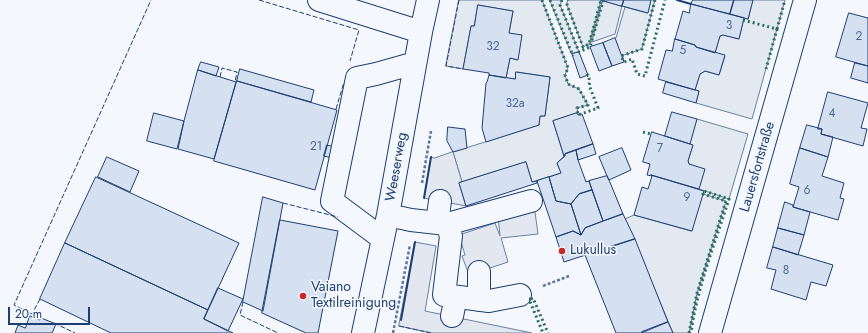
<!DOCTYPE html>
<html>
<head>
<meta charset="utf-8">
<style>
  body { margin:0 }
  #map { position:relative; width:868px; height:333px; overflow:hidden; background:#f4f7fb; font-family:Jost,sans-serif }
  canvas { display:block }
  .scale { position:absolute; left:8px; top:307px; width:82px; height:18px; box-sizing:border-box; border:2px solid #1d3f73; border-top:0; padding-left:5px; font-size:12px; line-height:14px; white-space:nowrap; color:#1d3f73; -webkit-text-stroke:3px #f4f7fb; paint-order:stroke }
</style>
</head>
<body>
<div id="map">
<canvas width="868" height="333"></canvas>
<div class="scale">20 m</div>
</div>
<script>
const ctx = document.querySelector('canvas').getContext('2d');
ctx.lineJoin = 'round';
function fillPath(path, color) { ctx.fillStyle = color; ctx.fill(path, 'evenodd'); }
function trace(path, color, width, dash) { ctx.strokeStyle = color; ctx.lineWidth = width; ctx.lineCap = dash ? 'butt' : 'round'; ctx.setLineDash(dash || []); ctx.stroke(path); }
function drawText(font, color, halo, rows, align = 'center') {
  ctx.font = font + ' Jost,sans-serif'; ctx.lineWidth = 3; ctx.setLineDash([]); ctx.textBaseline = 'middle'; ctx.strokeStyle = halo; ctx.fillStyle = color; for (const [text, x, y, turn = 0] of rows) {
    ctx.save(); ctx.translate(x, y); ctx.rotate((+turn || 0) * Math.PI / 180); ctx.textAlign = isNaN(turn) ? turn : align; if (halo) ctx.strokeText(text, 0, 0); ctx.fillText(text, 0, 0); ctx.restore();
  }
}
const green = new Path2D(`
  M 459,0 L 542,0 L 568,68 L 565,75 L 568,84 L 579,89 L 588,105 L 577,108 L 578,113 L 577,113 L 553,121 L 564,156 L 557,163 L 561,173 L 532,182 L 526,162 L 462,182 L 453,152 L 539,125 L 540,116 L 545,116 L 550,77 L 517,72 L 515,79 L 506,78 L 510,58 L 517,60 L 509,33 L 513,11 L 478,5 L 474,26 L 471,26 L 463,69 L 446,66 Z
  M 550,0 L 562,0 L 560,5 L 579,52 L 572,54 Z
  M 568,0 L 601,0 L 589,44 L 583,47 L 567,5 Z
  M 651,0 L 655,0 L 642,49 L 621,56 L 615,38 L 616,38 L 625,7 L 647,13 Z
  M 753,0 L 785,0 L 752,119 L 696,103 L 699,91 L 695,90 L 700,74 L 705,71 L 719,75 L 725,56 L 715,53 L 720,36 L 723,35 L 739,39 L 744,18 L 748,19 Z
  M 603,1 L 622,6 L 615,34 L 592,42 Z
  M 697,119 L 748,134 L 729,199 L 699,189 L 692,165 L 689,164 L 688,161 L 693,145 L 690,144 Z
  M 703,194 L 726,201 L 697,293 L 689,333 L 673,333 L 625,219 L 634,215 L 691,231 Z`);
fillPath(green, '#e3e9f0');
trace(green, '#687fa3', 1);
const parking = new Path2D(`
  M 453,152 L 462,182 L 459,183 L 466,206 L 424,198 L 431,157 L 434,158 Z
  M 535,212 L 538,234 L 501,238 L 508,262 L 469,275 L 462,256 L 465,255 L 459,235 L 495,223 L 500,236 L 498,216 Z
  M 415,242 L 436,246 L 425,311 L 532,333 L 432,333 L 399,326 Z`);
fillPath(parking, '#e3e8f0');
trace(parking, '#687fa3', 1);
const building = new Path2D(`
  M 601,0 L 624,0 L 622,6 Z
  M 624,0 L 651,0 L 648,13 L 622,6 Z
  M 693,0 L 734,0 L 730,14 L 691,4 Z
  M 734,0 L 753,0 L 748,19 L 730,14 Z
  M 691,4 L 744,18 L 739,39 L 723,35 L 720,36 L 715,53 L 696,47 L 695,45 L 675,39 L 683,11 L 689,13 Z
  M 478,5 L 513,11 L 509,33 L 522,35 L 518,60 L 510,58 L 506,78 L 489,75 L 489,73 L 463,69 L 471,26 L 474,26 Z
  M 849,13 L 868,18 L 868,66 L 836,57 Z
  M 615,38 L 624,62 L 612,66 L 603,43 Z
  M 675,39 L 695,45 L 696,47 L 725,55 L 719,75 L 705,71 L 700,74 L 695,90 L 658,79 L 666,50 L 672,51 Z
  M 603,43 L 612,66 L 599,71 L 590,47 Z
  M 579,52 L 588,75 L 580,78 L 572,54 Z
  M 201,62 L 219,67 L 216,76 L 198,70 Z
  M 855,63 L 868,66 L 868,83 L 851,78 Z
  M 240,69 L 314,90 L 311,102 L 237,81 Z
  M 198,70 L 236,82 L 214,159 L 178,149 L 184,121 Z
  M 516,72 L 550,77 L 545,116 L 540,116 L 539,125 L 486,142 L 482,128 L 486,83 L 487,82 L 489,75 L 515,79 Z
  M 237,81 L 337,110 L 315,190 L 214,161 Z
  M 666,82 L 699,91 L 696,103 L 663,93 Z
  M 828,92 L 868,103 L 861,128 L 867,129 L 863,146 L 821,134 L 822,129 L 818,129 Z
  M 672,112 L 697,119 L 690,144 L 665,136 Z
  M 154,113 L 184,121 L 177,149 L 147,141 Z
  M 577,113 L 578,115 L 582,114 L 593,144 L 565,154 L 564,156 L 553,121 Z
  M 807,125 L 822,129 L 821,134 L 833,137 L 828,157 L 800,148 Z
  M 448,127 L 465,129 L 467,148 L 453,152 L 447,141 Z
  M 652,132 L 693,145 L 688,161 L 689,164 L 705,169 L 699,189 L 651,175 L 652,176 L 647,175 L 650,164 L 643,162 Z
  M 593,144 L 596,154 L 578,160 L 576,150 Z
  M 327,145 L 335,147 L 332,158 L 324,156 Z
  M 622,148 L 631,170 L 609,180 L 607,176 L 599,157 Z
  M 800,148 L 828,157 L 822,176 L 844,183 L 840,198 L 844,199 L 838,220 L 793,207 L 799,187 L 790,184 Z
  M 576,150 L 578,160 L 586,182 L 589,181 L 592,190 L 579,194 L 571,204 L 556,201 L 549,177 L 561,173 L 557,163 L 565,156 L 565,154 Z
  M 107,157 L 139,171 L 130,192 L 98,177 Z
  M 526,162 L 532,182 L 537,181 L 537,183 L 466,206 L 459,183 Z
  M 651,175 L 704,191 L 692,231 L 634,215 L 642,187 L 648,189 L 652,176 Z
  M 607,176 L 609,180 L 623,214 L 603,221 L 589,181 Z
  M 96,177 L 239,243 L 208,310 L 65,243 Z
  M 549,177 L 556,201 L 571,204 L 581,235 L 573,231 L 556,237 L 537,181 Z
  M 592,190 L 603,221 L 585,228 L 581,235 L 571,204 L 579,194 Z
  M 263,197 L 283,203 L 263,311 L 243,302 Z
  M 785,202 L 793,205 L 793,207 L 810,212 L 804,235 L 778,228 Z
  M 623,214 L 635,239 L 564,262 L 556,237 L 573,231 L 581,235 L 585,228 Z
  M 280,220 L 338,231 L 318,333 L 306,333 L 262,313 Z
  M 778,228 L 804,235 L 798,255 L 773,247 Z
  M 635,239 L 668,322 L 641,333 L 616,333 L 585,255 Z
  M 65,243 L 208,310 L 204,319 L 233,333 L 111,333 L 40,299 Z
  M 773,247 L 833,265 L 826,286 L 811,282 L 806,300 L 771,289 L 776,270 L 767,268 Z
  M 218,288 L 243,299 L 228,331 L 204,319 Z
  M 30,316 L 40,320 L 41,318 L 56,324 L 52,333 L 15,333 L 18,325 L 25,328 Z
  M 668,322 L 673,333 L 643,333 L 642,332 Z`);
fillPath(building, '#d5e0f0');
trace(building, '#1d3f73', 1);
const minor = new Path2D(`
  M 319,0 L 421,32
  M 388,215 L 411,220 L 447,224 L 451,236 L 444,295 L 489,301 L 520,295
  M 437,223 L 440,201
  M 447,224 L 531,201
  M 383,239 L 332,201 L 357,78 L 376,74 L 415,63
  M 479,300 L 479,272
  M 452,316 L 456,297
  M 363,333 L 388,215 L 421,32 L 428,0
  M 710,333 L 805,0`);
trace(minor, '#1d3f73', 24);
trace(new Path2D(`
  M 422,183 L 431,131
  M 543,286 L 569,276
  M 393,333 L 410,245`), '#5e769c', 2.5, [3, 2]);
trace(minor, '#f4f7fb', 22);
trace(new Path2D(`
  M 542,0 L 568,68 L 565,75 L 568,84 L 579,89 L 588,105 L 577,108 L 578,115 L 598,108 L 589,85 L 590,82 L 588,75 L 585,77
  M 550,0 L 573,56
  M 562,0 L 560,5 L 579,52 L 590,47 L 603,1 L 601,0 L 589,44 L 583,47 L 567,5 L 568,0
  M 655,0 L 642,49 L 621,56 L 624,62 L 632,59 L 637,74 L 645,76 L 665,0
  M 743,20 L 777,29 L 766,69
  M 777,29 L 785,0
  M 643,132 L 651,134
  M 531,299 L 533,298 L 548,333
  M 531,299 L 529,299 L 543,333
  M 689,333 L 697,293 L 726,201 L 703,194 L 704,191 L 729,199 C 715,243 697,288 691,333`), '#2c6c60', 3, [2, 3]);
trace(new Path2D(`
  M 259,0 L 359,30 L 350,61
  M 459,0 L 446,66 L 463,69
  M 220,77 L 222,68 L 237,72 L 235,82
  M 336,109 L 344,82
  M 283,203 L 338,217
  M 40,299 L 32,314 L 14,305 L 151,0
  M 243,302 L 240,315 L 278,333
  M 32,314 L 43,319
  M 54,323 L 75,333
  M 399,326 L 431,333`), '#1d3f73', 1, [5, 2]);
trace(new Path2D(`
  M 677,0 L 691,4
  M 424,198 L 431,157
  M 401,320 L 415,242`), '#1d3f73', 2);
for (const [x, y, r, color] of [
  [562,251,4,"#c62828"],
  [303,296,4,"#c62828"]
]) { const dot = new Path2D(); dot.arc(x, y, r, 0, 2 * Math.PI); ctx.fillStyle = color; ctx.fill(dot); trace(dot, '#f4f7fb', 1.5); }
drawText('12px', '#4b6792', null, [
  ["3",729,26],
  ["2",859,37],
  ["32",493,47],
  ["5",683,51],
  ["32a",515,104],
  ["4",832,114],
  ["21",316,147],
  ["7",660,149],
  ["6",807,191],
  ["9",687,198],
  ["8",786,271]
]);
drawText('14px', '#1d3f73', '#f4f7fb', [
  ["Weeserweg",397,167,-80],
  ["Lauersfortstraße",758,167,-74]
]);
drawText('14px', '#1d3f73', '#f4f7fb', [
  ["Lukullus",570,251],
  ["Vaiano",311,288],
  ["Textilreinigung",311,304]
], 'left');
</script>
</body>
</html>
